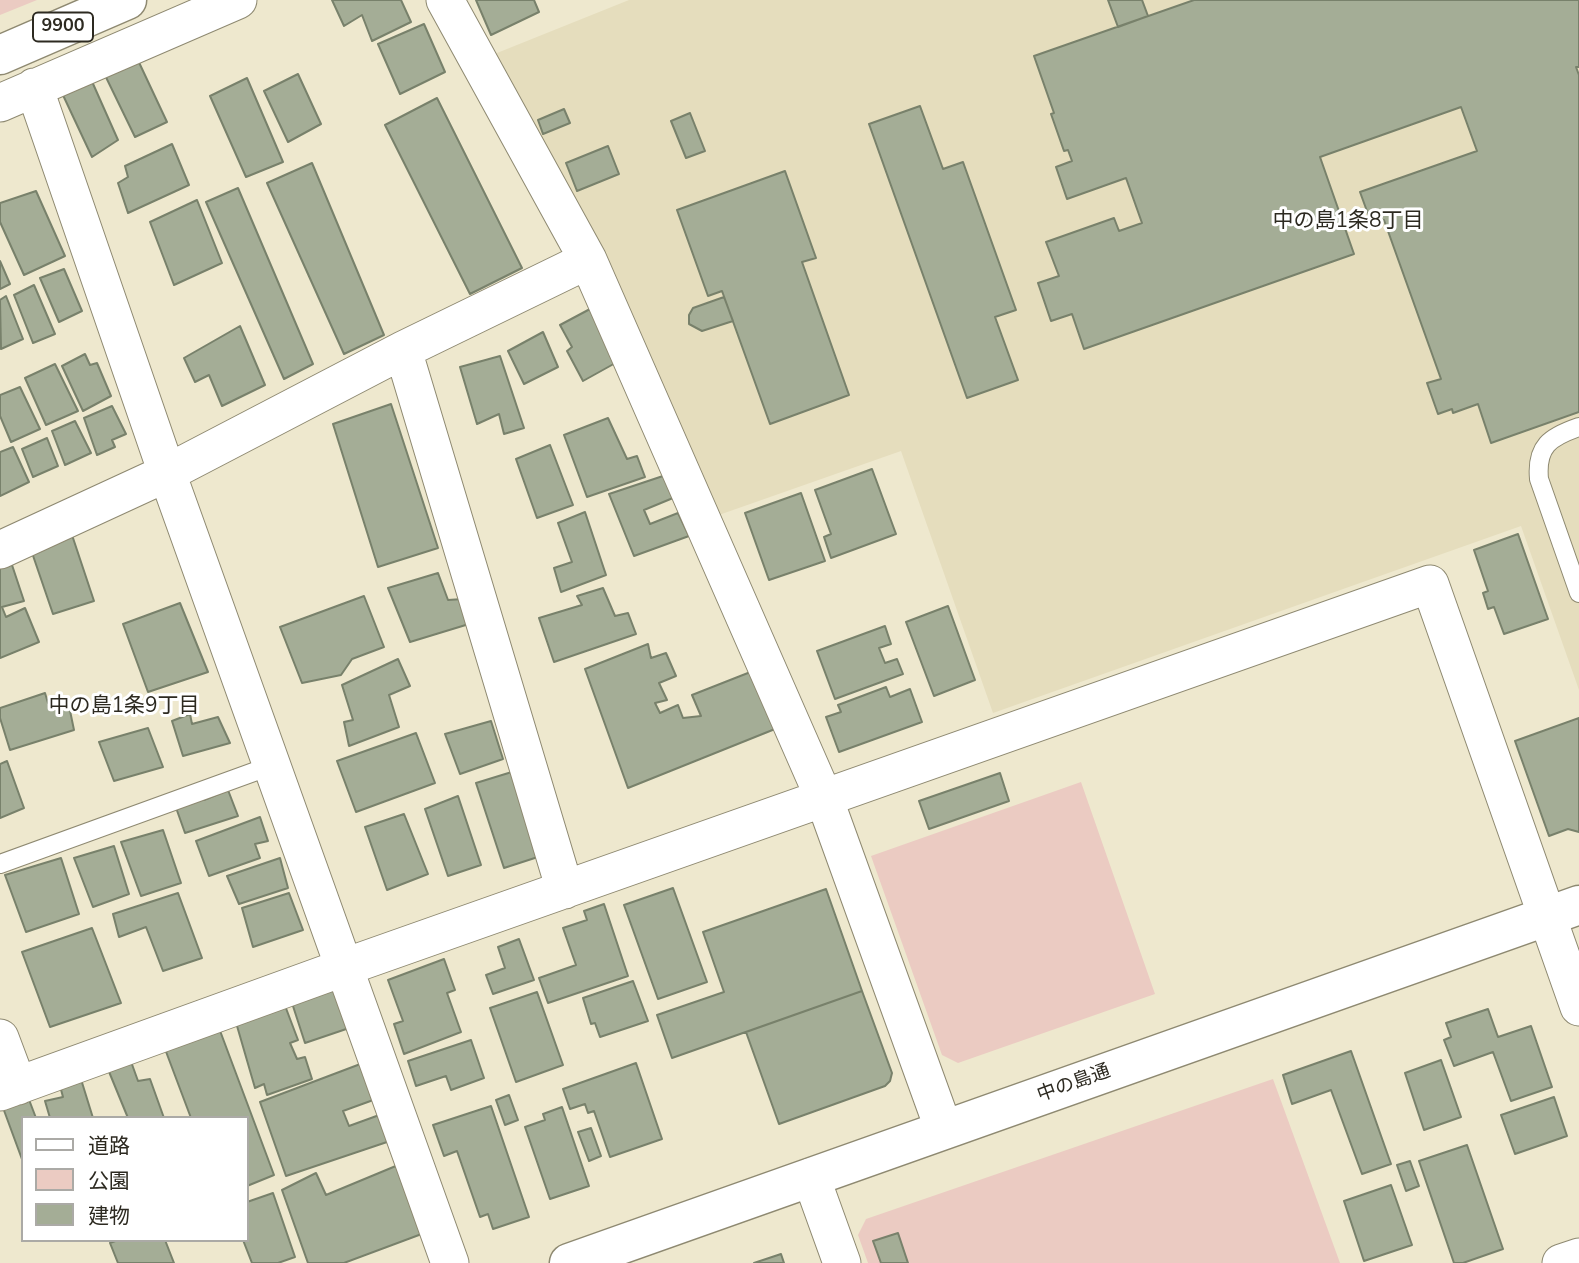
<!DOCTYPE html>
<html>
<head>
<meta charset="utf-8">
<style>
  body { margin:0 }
  #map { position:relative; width:1579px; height:1263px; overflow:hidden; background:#eee8ce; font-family:"Nunito Sans","Noto Sans JP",sans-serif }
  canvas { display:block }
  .legend { position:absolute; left:21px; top:1116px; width:228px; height:126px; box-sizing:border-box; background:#fff; border:2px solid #abaaa6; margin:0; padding:9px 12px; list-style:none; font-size:21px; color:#2d2a21 }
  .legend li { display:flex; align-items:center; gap:14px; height:35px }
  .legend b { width:35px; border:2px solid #abaaa6 }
</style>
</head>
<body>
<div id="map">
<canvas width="1579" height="1263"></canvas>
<ul class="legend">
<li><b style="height:9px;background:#fff"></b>道路</li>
<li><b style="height:19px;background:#ebcbc2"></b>公園</li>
<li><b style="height:19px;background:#a4ad96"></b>建物</li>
</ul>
</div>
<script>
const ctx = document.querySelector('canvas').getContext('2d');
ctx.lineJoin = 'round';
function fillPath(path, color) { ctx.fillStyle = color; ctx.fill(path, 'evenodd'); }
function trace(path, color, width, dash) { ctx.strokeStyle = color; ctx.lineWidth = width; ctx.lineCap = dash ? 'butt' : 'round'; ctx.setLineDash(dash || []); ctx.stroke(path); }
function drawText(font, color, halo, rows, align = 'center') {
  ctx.font = font + ' "Nunito Sans","Noto Sans JP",sans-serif'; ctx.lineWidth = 6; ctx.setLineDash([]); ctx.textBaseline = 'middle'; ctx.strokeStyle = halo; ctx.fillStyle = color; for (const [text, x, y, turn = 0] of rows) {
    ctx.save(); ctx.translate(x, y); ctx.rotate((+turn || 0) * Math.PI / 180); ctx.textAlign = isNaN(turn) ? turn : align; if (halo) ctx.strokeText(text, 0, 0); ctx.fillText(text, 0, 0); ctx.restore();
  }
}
fillPath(new Path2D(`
  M 629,0 L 1579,0 L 1579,690 L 1521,526 L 993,713 L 901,451 L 716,516 L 492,55 Z`), '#e5ddbd');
fillPath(new Path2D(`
  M 0,0 L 37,0 L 0,15 Z
  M 1081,782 L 1155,994 L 958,1063 L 942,1055 L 871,856 Z
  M 1273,1079 L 1340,1263 L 868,1263 L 858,1235 L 866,1219 Z`), '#ebcbc2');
const building = new Path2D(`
  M 332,0 L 401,0 L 411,22 L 372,41 L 362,15 L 344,26 Z
  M 476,0 L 534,0 L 539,12 L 491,35 Z
  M 1108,0 L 1142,0 L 1148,16 L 1118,27 Z
  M 1194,0 L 1579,0 L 1579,67 L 1576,67 L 1579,75 L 1579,412 L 1491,443 L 1478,404 L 1453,413 L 1452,409 L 1438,414 L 1427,383 L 1441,379 L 1384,220 L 1372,225 L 1360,192 L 1477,151 L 1461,107 L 1320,157 L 1354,254 L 1084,349 L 1072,314 L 1051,321 L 1038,283 L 1059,276 L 1046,242 L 1114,218 L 1119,231 L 1142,223 L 1126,178 L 1067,199 L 1056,167 L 1072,161 L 1068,150 L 1064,151 L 1051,114 L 1054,113 L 1034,56 Z
  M 424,24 L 445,72 L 400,94 L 378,44 Z
  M 136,56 L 167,122 L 135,137 L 102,69 Z
  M 298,74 L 321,124 L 288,142 L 264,91 Z
  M 90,77 L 118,140 L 92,157 L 62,93 Z
  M 247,78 L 283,162 L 246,177 L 210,96 Z
  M 437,98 L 522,268 L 470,294 L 385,125 Z
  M 920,106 L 943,169 L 963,162 L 1016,310 L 995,317 L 1018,380 L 967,398 L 869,124 Z
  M 564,109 L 570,123 L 543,134 L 538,120 Z
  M 690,113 L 705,151 L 686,158 L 671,121 Z
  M 172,144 L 189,185 L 128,213 L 118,183 L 128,177 L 125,166 Z
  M 608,146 L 619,174 L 577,191 L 566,163 Z
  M 312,163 L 384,335 L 344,354 L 267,183 Z
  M 785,171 L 816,258 L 802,262 L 849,395 L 770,424 L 722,291 L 708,296 L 677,210 Z
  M 238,188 L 313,364 L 284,379 L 206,202 Z
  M 36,191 L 65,256 L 24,275 L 0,222 L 0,203 Z
  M 197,200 L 222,263 L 174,285 L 150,222 Z
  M 0,261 L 10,284 L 0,289 Z
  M 64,269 L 82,311 L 59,322 L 40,278 Z
  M 34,285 L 55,334 L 33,343 L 14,295 Z
  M 6,296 L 23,339 L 1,349 L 0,300 Z
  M 724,297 L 733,321 L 702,331 L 689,324 L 689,315 L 693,308 Z
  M 590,309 L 619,361 L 583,381 L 567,351 L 572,347 L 560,325 Z
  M 240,326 L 265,385 L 222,406 L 209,375 L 195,382 L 184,358 Z
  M 543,332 L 558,367 L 524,384 L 508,351 Z
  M 85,354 L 90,365 L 97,363 L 111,396 L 83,411 L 62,366 Z
  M 500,356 L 524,428 L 504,434 L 499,414 L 477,424 L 460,367 Z
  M 55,364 L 78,411 L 46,425 L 25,378 Z
  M 20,387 L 40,429 L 11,442 L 0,416 L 0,395 Z
  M 391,404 L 438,548 L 378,567 L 333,424 Z
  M 112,406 L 126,434 L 112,440 L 115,447 L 97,455 L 84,418 Z
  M 608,418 L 627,459 L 637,456 L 645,477 L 587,497 L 564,435 Z
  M 75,421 L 91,453 L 65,465 L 52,431 Z
  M 47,438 L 58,466 L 33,477 L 22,449 Z
  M 550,445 L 573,505 L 537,518 L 516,459 Z
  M 13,447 L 29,482 L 0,496 L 0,452 Z
  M 872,469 L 896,534 L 831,558 L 824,537 L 831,534 L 815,490 Z
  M 666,475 L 673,498 L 644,510 L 650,524 L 678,513 L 689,536 L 634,556 L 609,494 Z
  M 801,493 L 825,561 L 769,580 L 745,513 Z
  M 585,512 L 606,575 L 561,592 L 554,568 L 572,562 L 558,523 Z
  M 69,526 L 94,601 L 53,614 L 28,541 Z
  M 1518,534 L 1548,619 L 1504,634 L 1494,607 L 1488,609 L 1483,593 L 1488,591 L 1474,550 Z
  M 11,562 L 24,601 L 2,607 L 6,617 L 25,608 L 39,642 L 0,658 L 0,564 Z
  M 438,573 L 448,600 L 463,599 L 469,624 L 410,642 L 388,588 Z
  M 603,588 L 615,616 L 628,613 L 636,634 L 554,662 L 539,618 L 582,605 L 577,596 Z
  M 364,596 L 384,647 L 352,659 L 341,675 L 302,683 L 280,627 Z
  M 180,603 L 208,672 L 148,692 L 123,624 Z
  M 948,606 L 975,680 L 934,696 L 906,622 Z
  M 885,626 L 891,644 L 879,648 L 885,663 L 897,659 L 903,674 L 835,699 L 817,651 Z
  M 648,644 L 651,658 L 666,653 L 676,676 L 659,683 L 667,700 L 655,703 L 660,713 L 678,705 L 683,718 L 701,716 L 692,695 L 753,671 L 775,729 L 628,788 L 585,669 Z
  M 398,659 L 410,686 L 389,695 L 399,727 L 349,746 L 344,722 L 353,720 L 342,685 Z
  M 886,687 L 890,697 L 910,689 L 922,722 L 839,752 L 826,717 L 841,712 L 838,705 Z
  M 45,693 L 48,703 L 68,701 L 74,730 L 10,750 L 0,718 L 0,708 Z
  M 190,714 L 192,724 L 218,717 L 230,743 L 183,756 L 172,721 Z
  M 1579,718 L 1579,832 L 1568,829 L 1549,836 L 1515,741 Z
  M 491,721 L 503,759 L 460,774 L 445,734 Z
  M 148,728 L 163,767 L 114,781 L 99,742 Z
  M 416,733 L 435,783 L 356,812 L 337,761 Z
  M 7,761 L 24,808 L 0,818 L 0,764 Z
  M 515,771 L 544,855 L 504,868 L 476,783 Z
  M 1000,773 L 1009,801 L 929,829 L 919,801 Z
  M 228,790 L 238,816 L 185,833 L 174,802 L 202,792 L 204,800 Z
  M 458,796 L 481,865 L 448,876 L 425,809 Z
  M 404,814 L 428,874 L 387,890 L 365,827 Z
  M 260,817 L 268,841 L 255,844 L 260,858 L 209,876 L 196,841 Z
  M 163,830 L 181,883 L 141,896 L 121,842 Z
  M 114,846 L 129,894 L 93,907 L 74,858 Z
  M 61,858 L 79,914 L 26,932 L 5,875 Z
  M 280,858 L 288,888 L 239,904 L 227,876 Z
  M 673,888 L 707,982 L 658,999 L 624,905 Z
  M 826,889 L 862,991 L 672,1058 L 657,1015 L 724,992 L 703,932 Z
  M 178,893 L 202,958 L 163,971 L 146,927 L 119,937 L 113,914 Z
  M 289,893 L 303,930 L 253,947 L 242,908 Z
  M 604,904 L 628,976 L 548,1003 L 539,978 L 576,965 L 563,928 L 587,920 L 584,911 Z
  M 92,928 L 121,1003 L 50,1027 L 22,952 Z
  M 519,939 L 534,980 L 493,994 L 486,975 L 505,968 L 498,947 Z
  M 444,959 L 455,990 L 447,993 L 461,1032 L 404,1054 L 394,1024 L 403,1021 L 388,980 Z
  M 633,981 L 648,1021 L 600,1037 L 595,1023 L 591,1024 L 583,998 Z
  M 348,986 L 361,1024 L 305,1043 L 292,1003 Z
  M 862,991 L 892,1073 L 890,1081 L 885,1086 L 779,1124 L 746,1032 Z
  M 537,992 L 563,1065 L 516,1082 L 490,1008 Z
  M 284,1003 L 298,1040 L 290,1043 L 297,1059 L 305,1057 L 312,1079 L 267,1095 L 264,1084 L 255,1088 L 235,1019 Z
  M 1488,1009 L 1498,1037 L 1531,1026 L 1552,1087 L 1511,1101 L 1493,1052 L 1454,1066 L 1444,1040 L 1451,1037 L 1446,1023 Z
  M 216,1020 L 274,1175 L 247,1186 L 247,1118 L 191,1118 L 162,1041 Z
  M 471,1040 L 484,1078 L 451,1090 L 446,1076 L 416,1086 L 408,1061 Z
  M 1351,1051 L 1391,1164 L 1362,1174 L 1331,1090 L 1292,1104 L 1283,1075 Z
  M 129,1056 L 138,1081 L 150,1079 L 164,1118 L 128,1118 L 105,1062 Z
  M 1441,1060 L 1461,1117 L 1424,1130 L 1405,1073 Z
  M 363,1063 L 376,1099 L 343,1111 L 349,1126 L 382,1114 L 390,1141 L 286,1176 L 260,1102 Z
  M 636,1063 L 662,1139 L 610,1157 L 594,1111 L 588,1113 L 585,1104 L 570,1109 L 563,1089 Z
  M 80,1076 L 93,1118 L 50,1118 L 45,1101 L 63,1097 L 59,1082 Z
  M 509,1095 L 518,1120 L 505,1125 L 496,1100 Z
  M 28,1097 L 36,1118 L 23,1118 L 23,1162 L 2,1105 Z
  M 1554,1097 L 1567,1136 L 1515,1154 L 1501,1115 Z
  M 491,1106 L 529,1217 L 493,1229 L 488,1214 L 480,1217 L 457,1151 L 444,1156 L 433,1125 Z
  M 562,1107 L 589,1186 L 550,1199 L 525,1127 L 545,1120 L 543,1114 Z
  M 591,1128 L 601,1156 L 589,1161 L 578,1132 Z
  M 1467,1145 L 1503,1249 L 1463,1263 L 1454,1263 L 1419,1161 Z
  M 1410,1161 L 1419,1186 L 1406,1191 L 1397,1165 Z
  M 403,1163 L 427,1232 L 344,1263 L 308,1263 L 282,1190 L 316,1173 L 326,1195 Z
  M 1391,1185 L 1412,1245 L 1364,1261 L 1344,1201 Z
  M 273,1193 L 295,1257 L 278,1263 L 252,1263 L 243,1240 L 247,1240 L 247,1202 Z
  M 898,1233 L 908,1263 L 881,1263 L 873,1241 Z
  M 118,1240 L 165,1240 L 174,1263 L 118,1263 L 110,1243 Z
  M 781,1254 L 784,1263 L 754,1263 Z`);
fillPath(building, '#a4ad96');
trace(building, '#78816b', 2);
const service = new Path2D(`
  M 1579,427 C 1550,437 1536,446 1539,479 L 1579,593
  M 0,864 L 273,765`);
const minor = new Path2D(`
  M 445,0 L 588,260 L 824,798 L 944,1130
  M 34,87 L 167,473 L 450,1263
  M 0,103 L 238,0
  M 403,350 L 565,890
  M 0,550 L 167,473 L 403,350 L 588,260
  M 0,1038 L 18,1086
  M 0,1092 L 345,967 L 1430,584 L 1579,1007
  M 811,1177 L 842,1263
  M 1561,1263 L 1579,1257`);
const tertiary = new Path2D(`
  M 569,1263 L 1579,905`);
const primary = new Path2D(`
  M 0,55 L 127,0`);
trace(service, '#8e8971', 20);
trace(minor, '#8e8971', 39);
trace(tertiary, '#8e8971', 41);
trace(primary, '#8e8971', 41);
trace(service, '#fff', 18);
trace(minor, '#fff', 37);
trace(tertiary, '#fff', 38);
trace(primary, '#fff', 38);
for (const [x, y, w] of [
  [63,27,60]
]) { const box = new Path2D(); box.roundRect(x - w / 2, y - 14.5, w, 29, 5); ctx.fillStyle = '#fff'; ctx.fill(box); trace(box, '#2d2a21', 2); }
drawText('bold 18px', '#2d2a21', null, [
  ["9900",63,27]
]);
drawText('19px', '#2d2a21', '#fff', [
  ["中の島通",1074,1084,-20]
]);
drawText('21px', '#2d2a21', '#fff', [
  ["中の島1条8丁目",1348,222],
  ["中の島1条9丁目",124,707]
]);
</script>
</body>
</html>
